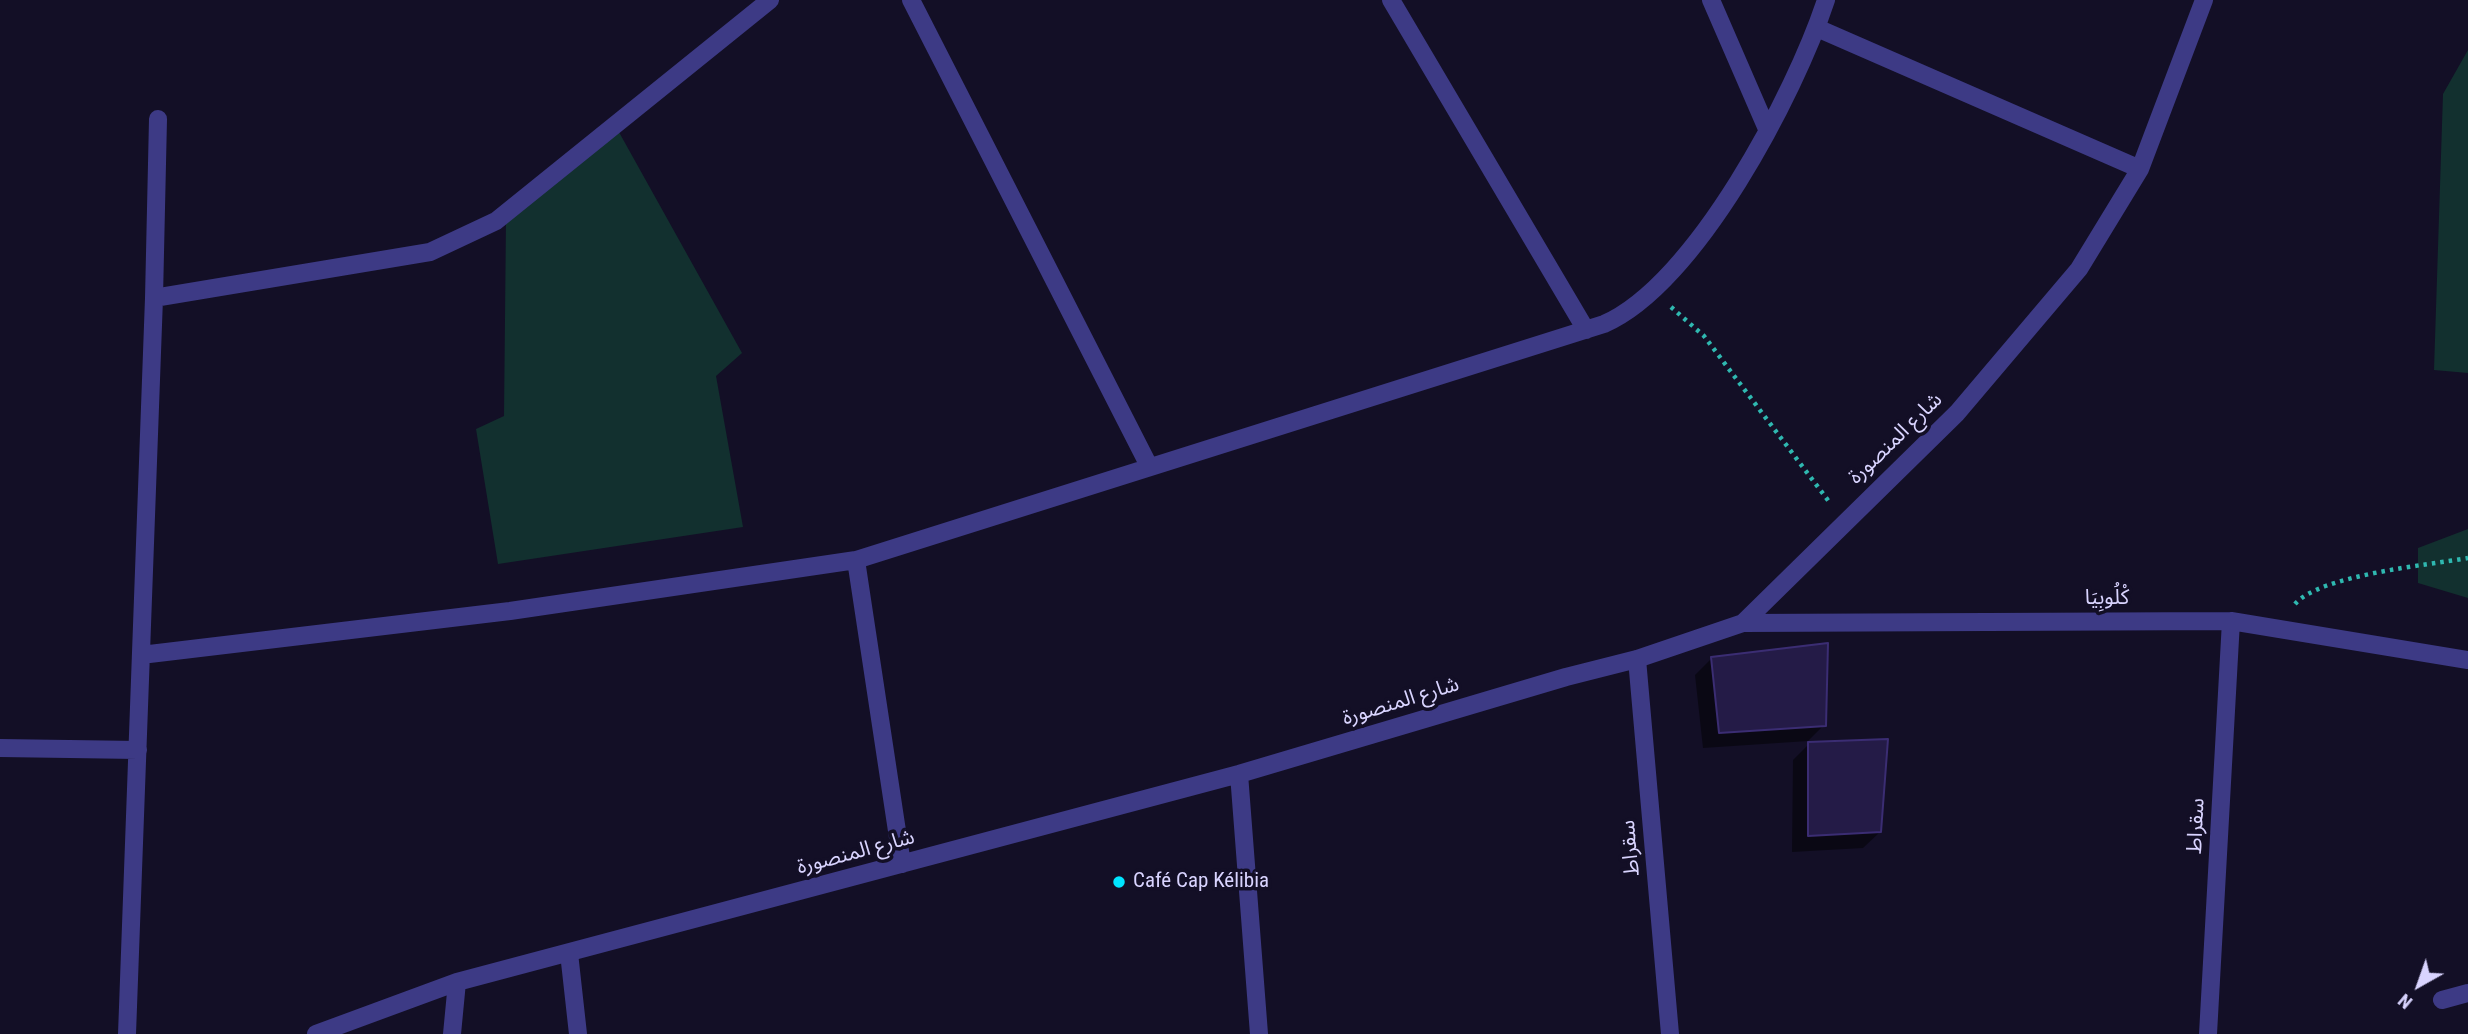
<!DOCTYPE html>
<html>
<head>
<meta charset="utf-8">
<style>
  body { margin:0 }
  #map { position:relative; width:2468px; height:1034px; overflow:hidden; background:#130f26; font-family:"Roboto Condensed",sans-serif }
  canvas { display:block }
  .north { position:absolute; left:2384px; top:950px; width:70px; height:70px; -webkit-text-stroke:5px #130f26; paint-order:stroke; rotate:220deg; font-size:19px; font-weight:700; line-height:28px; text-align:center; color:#d9d4ff }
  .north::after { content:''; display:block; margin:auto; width:24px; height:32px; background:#d9d4ff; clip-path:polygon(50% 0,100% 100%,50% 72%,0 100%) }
</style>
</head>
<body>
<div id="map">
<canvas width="2468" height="1034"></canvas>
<div class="north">N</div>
</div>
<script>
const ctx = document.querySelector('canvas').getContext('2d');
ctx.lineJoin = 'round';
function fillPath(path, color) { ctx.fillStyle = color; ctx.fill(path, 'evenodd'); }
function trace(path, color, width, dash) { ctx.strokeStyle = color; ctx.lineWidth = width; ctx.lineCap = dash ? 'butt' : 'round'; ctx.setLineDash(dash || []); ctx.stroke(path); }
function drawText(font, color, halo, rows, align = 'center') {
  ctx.font = font + ' "Roboto Condensed","Noto Sans Arabic",sans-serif'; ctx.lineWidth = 7; ctx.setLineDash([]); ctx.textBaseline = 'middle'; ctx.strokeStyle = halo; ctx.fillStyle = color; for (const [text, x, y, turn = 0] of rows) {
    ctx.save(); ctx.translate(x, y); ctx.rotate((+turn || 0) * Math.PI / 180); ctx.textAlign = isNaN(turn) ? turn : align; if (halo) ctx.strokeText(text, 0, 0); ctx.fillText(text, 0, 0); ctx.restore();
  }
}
fillPath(new Path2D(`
  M 2468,50 L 2468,373 L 2434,370 L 2443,94 Z
  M 615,125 L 742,353 L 716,376 L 743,527 L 498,564 L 476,429 L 504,416 L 506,220 Z
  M 2468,529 L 2468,598 L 2418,583 L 2418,548 Z`), '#12302f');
fillPath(new Path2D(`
  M 1712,658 L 1824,725 L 1808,741 L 1703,748 L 1695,675 Z
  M 1809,744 L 1880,832 L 1863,848 L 1792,852 L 1793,760 Z`), '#0007');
const building = new Path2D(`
  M 1828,643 L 1826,726 L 1719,733 L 1711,657 Z
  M 1888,739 L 1881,832 L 1808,836 L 1808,742 Z`);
fillPath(building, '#241b47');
trace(building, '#3b2d73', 2);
trace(new Path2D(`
  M 1671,307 L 1704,336 L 1830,503
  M 2295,604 C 2320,575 2428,565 2468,558`), '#2fb8b0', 4.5, [3.5, 5]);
trace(new Path2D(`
  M 911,0 L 1149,466
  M 1391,0 L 1586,330
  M 1711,0 L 1767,129
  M 1817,28 L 2140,169
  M 154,298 L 430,252 L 496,221 L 770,0
  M 856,560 L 902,864
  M 1743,623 L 2231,621 L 2468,660
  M 141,655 L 510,611 L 856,560 L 1604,324 C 1696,284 1795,94 1826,0
  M 1637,659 L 1670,1034
  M 0,748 L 138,750
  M 1239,774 L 1259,1034
  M 569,953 L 578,1034
  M 2442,1000 L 2468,993
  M 127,1034 L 154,298 L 158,119
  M 316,1034 L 457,982 L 1239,774 L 1566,677 L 1637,659 L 1743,623 L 1957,413 L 2079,269 L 2140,169 L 2204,0
  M 452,1034 L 457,982
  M 2208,1034 L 2231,621`), '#3d3a85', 18);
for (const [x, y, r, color] of [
  [1119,882,7,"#00e5ff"]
]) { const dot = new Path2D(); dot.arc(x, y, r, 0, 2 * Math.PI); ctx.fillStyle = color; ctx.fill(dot); trace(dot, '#130f26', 2.5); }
drawText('21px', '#d9d4ff', '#130f26', [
  ["شارع المنصورة",1896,439,-44],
  ["كْلُوبِيَا",2107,599],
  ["شارع المنصورة",1401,702,-17],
  ["سقراط",2197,826,-87],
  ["سقراط",1631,848,-95],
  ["شارع المنصورة",856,853,-15]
]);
drawText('21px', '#d9d4ff', '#130f26', [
  ["Café Cap Kélibia",1133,882]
], 'left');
</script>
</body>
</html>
